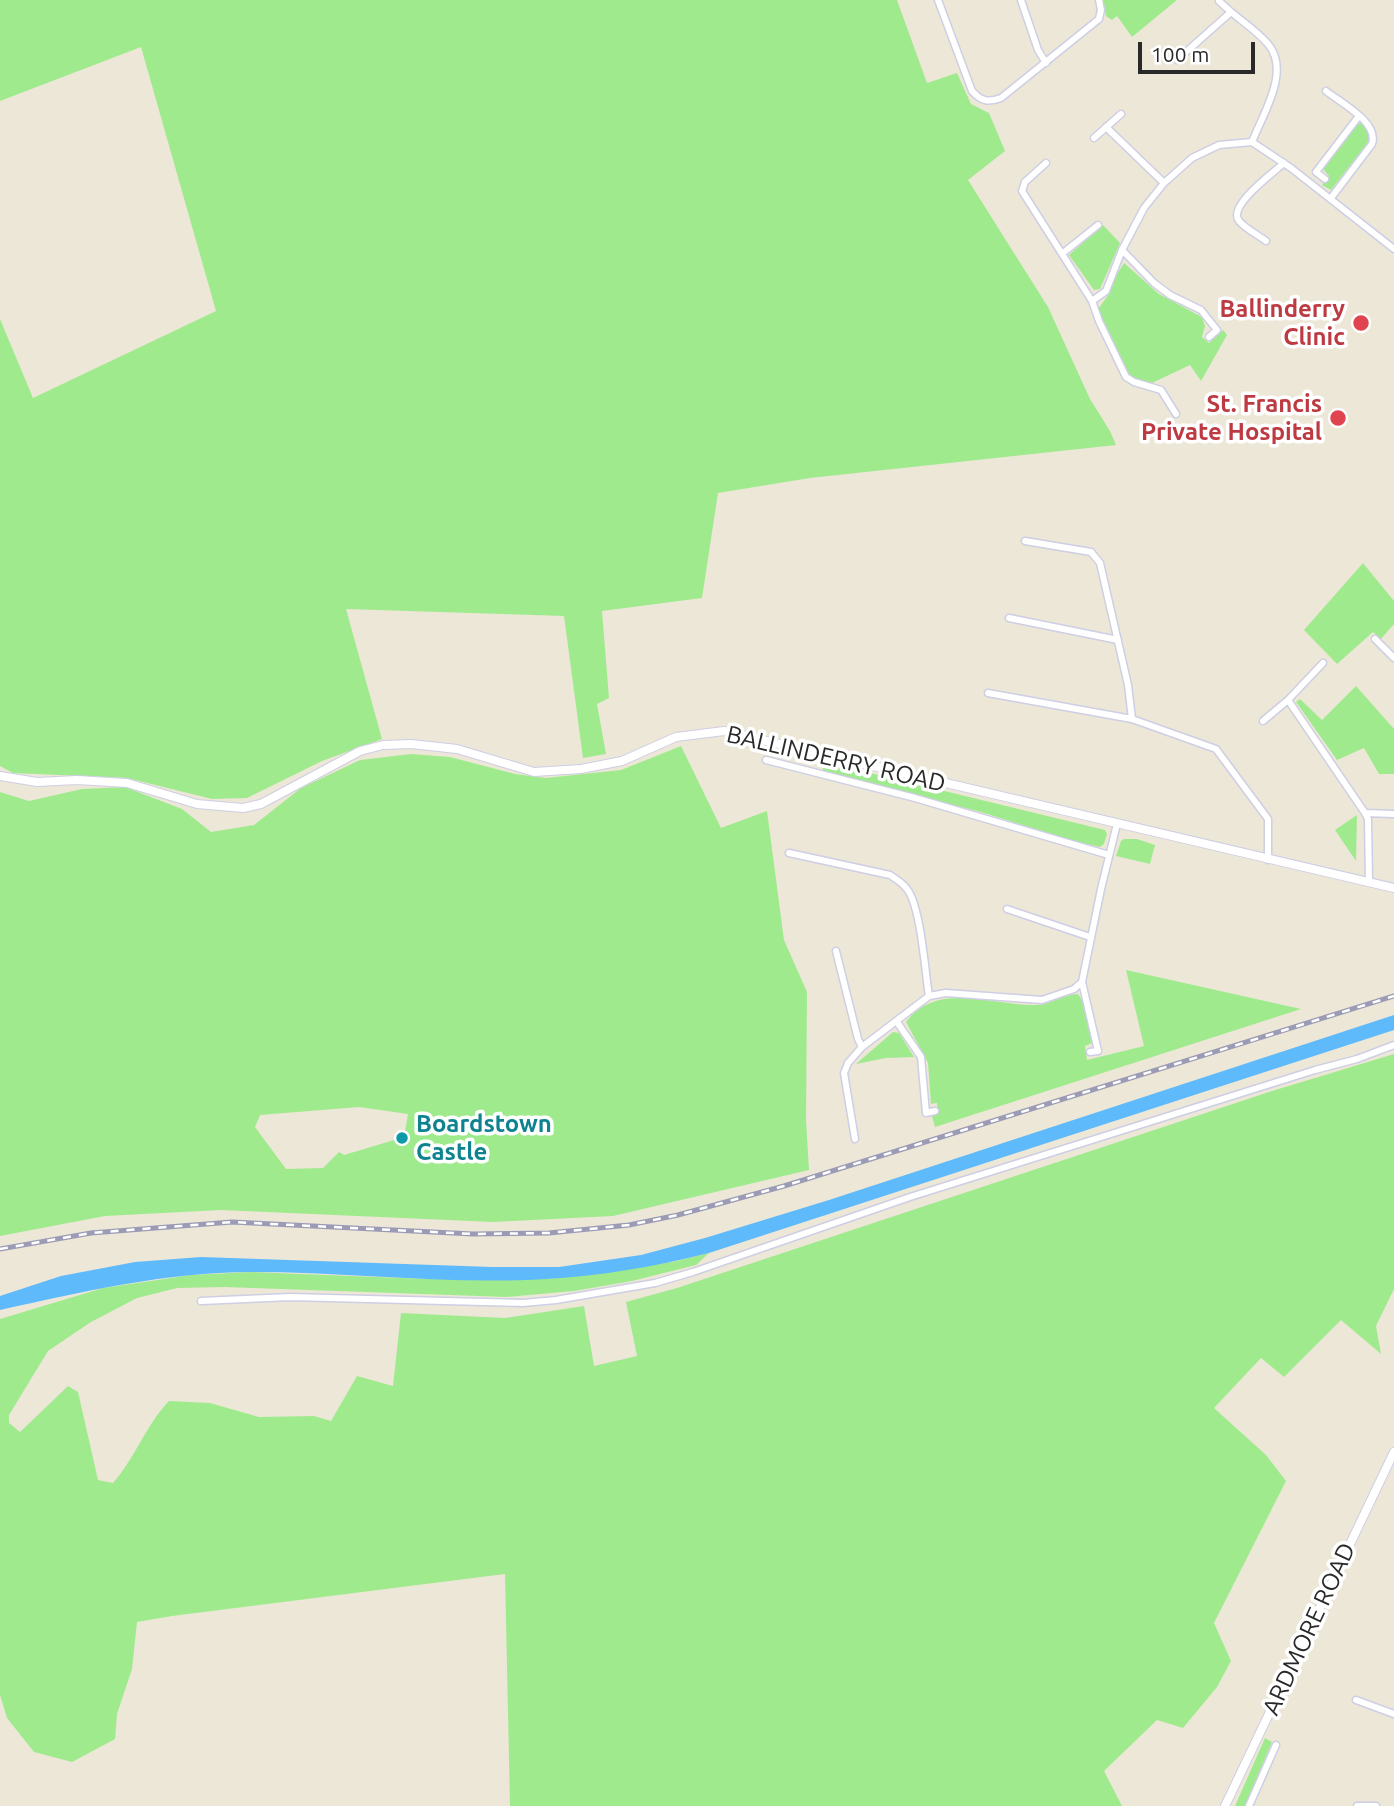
<!DOCTYPE html>
<html>
<head>
<meta charset="utf-8">
<style>
  body { margin:0 }
  #map { position:relative; width:1394px; height:1806px; overflow:hidden; background:#ede7d8; font-family:Ubuntu,sans-serif }
  canvas { display:block }
  .scale { position:absolute; left:1138px; top:42px; width:117px; height:32px; box-sizing:border-box; border:4px solid #292929; border-top:0; padding-left:9px; font-size:21px; line-height:24px; white-space:nowrap; color:#292929; -webkit-text-stroke:5px #fff; paint-order:stroke }
</style>
</head>
<body>
<div id="map">
<canvas width="1394" height="1806"></canvas>
<div class="scale">100 m</div>
</div>
<script>
const ctx = document.querySelector('canvas').getContext('2d');
ctx.lineJoin = 'round';
function fillPath(path, color) { ctx.fillStyle = color; ctx.fill(path, 'evenodd'); }
function trace(path, color, width, dash) { ctx.strokeStyle = color; ctx.lineWidth = width; ctx.lineCap = dash ? 'butt' : 'round'; ctx.setLineDash(dash || []); ctx.stroke(path); }
function drawText(font, color, halo, rows, align = 'center') {
  ctx.font = font + ' Ubuntu,sans-serif'; ctx.lineWidth = 7; ctx.setLineDash([]); ctx.textBaseline = 'middle'; ctx.strokeStyle = halo; ctx.fillStyle = color; for (const [text, x, y, turn = 0] of rows) {
    ctx.save(); ctx.translate(x, y); ctx.rotate((+turn || 0) * Math.PI / 180); ctx.textAlign = isNaN(turn) ? turn : align; if (halo) ctx.strokeText(text, 0, 0); ctx.fillText(text, 0, 0); ctx.restore();
  }
}
fillPath(new Path2D(`
  M 0,0 L 897,0 L 927,83 L 957,73 L 971,104 L 989,113 L 1005,151 L 968,180 L 1048,307 L 1090,399 L 1110,431 L 1116,445 L 810,478 L 718,493 L 702,598 L 602,611 L 609,698 L 597,704 L 606,754 L 583,758 L 564,616 L 346,609 L 382,739 L 322,761 L 247,798 L 212,799 L 127,778 L 13,773 L 0,766 L 0,319 L 33,398 L 216,311 L 141,47 L 0,101 Z
  M 1103,0 L 1177,0 L 1132,37 L 1117,16 L 1112,20 L 1106,16 Z
  M 1362,123 L 1367,126 L 1369,141 L 1331,190 L 1322,185 L 1329,176 L 1324,170 L 1324,166 L 1357,124 Z
  M 1103,225 L 1120,243 L 1100,289 L 1094,290 L 1069,255 Z
  M 1124,263 L 1159,294 L 1202,317 L 1205,326 L 1202,337 L 1209,343 L 1223,330 L 1227,335 L 1201,381 L 1190,365 L 1152,383 L 1136,380 L 1126,371 L 1098,309 L 1109,294 L 1115,277 Z
  M 1363,563 L 1394,601 L 1394,624 L 1381,639 L 1373,632 L 1337,664 L 1304,630 Z
  M 1356,686 L 1394,729 L 1394,774 L 1379,774 L 1364,748 L 1337,760 L 1296,702 L 1300,699 L 1322,720 Z
  M 681,746 L 721,828 L 767,811 L 784,940 L 807,992 L 806,1120 L 809,1170 L 613,1216 L 493,1222 L 221,1210 L 105,1216 L 0,1236 L 0,792 L 29,801 L 82,789 L 125,787 L 182,809 L 211,832 L 254,825 L 301,788 L 360,760 L 411,754 L 450,757 L 515,774 L 546,778 L 621,770 ZM 359,1107 L 408,1114 L 404,1137 L 344,1155 L 339,1152 L 323,1168 L 286,1169 L 255,1127 L 260,1115 Z
  M 825,762 L 1105,830 L 1107,834 L 1104,844 L 1100,847 L 1070,840 L 981,812 L 822,772 Z
  M 1357,815 L 1356,861 L 1335,830 Z
  M 1124,839 L 1137,839 L 1155,845 L 1150,864 L 1116,856 L 1121,841 Z
  M 1126,970 L 1301,1009 L 935,1127 L 932,1116 L 938,1114 L 937,1103 L 931,1104 L 928,1063 L 906,1022 C 937,980 993,1006 1036,1005 C 1051,1005 1063,994 1078,994 L 1082,1000 L 1092,1043 L 1085,1046 L 1087,1060 L 1144,1046 Z
  M 893,1032 L 899,1033 L 914,1057 L 886,1058 L 856,1064 Z
  M 1394,1054 L 1394,1289 L 1376,1326 L 1381,1354 L 1341,1320 L 1284,1377 L 1261,1358 L 1214,1408 L 1266,1455 L 1286,1481 L 1214,1623 L 1231,1661 L 1217,1687 L 1183,1728 L 1157,1720 L 1104,1771 L 1122,1806 L 510,1806 L 505,1574 L 172,1616 L 137,1622 L 132,1669 L 117,1714 L 115,1739 L 72,1762 L 34,1752 L 7,1718 L 0,1695 L 0,1319 L 103,1288 L 191,1275 L 250,1272 L 428,1279 L 548,1279 L 672,1262 L 709,1253 L 696,1265 L 632,1281 L 574,1291 L 507,1297 L 224,1287 L 177,1288 L 137,1298 L 91,1322 L 48,1351 L 9,1415 L 9,1423 L 20,1432 L 68,1386 L 78,1392 L 98,1480 L 113,1483 C 135,1458 146,1425 169,1401 L 210,1403 L 259,1417 L 314,1416 L 331,1421 L 357,1376 L 393,1386 L 401,1313 L 505,1318 L 584,1306 L 594,1366 L 637,1356 L 626,1302 L 677,1288 L 1272,1091 Z
  M 1265,1738 L 1272,1742 L 1245,1806 L 1235,1806 Z`), '#a0ea8e');
fillPath(new Path2D(`
  M 1394,1015 L 1394,1030 L 709,1253 C 657,1266 601,1276 547,1279 C 448,1285 350,1272 251,1272 C 166,1272 82,1292 0,1310 L 0,1296 L 61,1276 L 135,1262 L 201,1257 L 492,1267 L 559,1267 L 641,1255 L 705,1238 L 829,1200 Z`), '#5fbafb');
const minor = new Path2D(`
  M 938,0 L 972,91 C 981,101 988,103 1001,98 L 1099,19 L 1101,10 L 1099,0
  M 1021,0 L 1038,50 L 1046,63
  M 1219,1 L 1231,12
  M 1177,60 L 1231,12 C 1243,22 1258,32 1268,44 C 1291,71 1263,114 1252,142
  M 1326,91 C 1341,103 1379,122 1372,144 L 1331,198
  M 1106,127 L 1164,183
  M 1094,138 L 1121,114
  M 1046,163 L 1025,182 L 1022,191 L 1092,301 L 1106,291 L 1122,250 L 1144,208 L 1164,183 L 1192,158 L 1219,145 L 1252,142 L 1291,168 L 1394,249
  M 1325,179 L 1316,172 L 1359,116
  M 1266,241 C 1258,235 1246,229 1239,221 C 1227,206 1273,173 1284,163
  M 1122,250 L 1154,283 L 1170,295 L 1201,310 L 1217,330 L 1209,337
  M 1063,253 L 1098,225
  M 1092,301 L 1099,321 L 1126,377 L 1134,382 L 1161,390 L 1176,414
  M 1025,541 L 1091,552 L 1100,563 L 1128,685 L 1132,719 L 1216,749 L 1268,819 L 1268,860
  M 1009,618 L 1118,640
  M 1375,639 L 1394,658
  M 988,693 L 1132,719
  M 1288,700 L 1365,813 L 1368,819 L 1369,882
  M 1263,721 L 1288,700 L 1323,663
  M 766,760 L 915,798 L 1109,855
  M 1365,813 L 1394,814
  M 789,853 L 890,875 C 896,879 903,883 907,889 C 921,907 925,972 929,996
  M 1007,909 L 1090,937
  M 836,951 L 858,1039 L 862,1047
  M 1082,982 L 1098,1051 L 1090,1052
  M 897,1022 L 921,1057 L 926,1113 L 935,1111
  M 855,1139 L 844,1073 L 848,1063 L 862,1047 L 929,996 L 946,993 L 1042,1000 L 1074,989 L 1082,982 L 1101,889 L 1117,824
  M 201,1301 L 290,1297 L 523,1303 L 556,1300 L 655,1283 L 693,1272 L 910,1197 L 1315,1070 L 1357,1059 L 1394,1045
  M 1356,1700 L 1394,1714
  M 1249,1806 L 1276,1745
  M 1357,1806 L 1376,1806`);
const tertiary = new Path2D(`
  M 0,776 L 37,782 L 77,780 L 127,783 L 197,804 L 243,808 L 261,804 L 360,751 L 383,745 L 411,744 L 457,749 L 534,772 L 581,769 L 622,761 L 676,737 L 724,731 L 1394,888
  M 1225,1806 L 1394,1452`);
trace(minor, '#cecee4', 9);
trace(tertiary, '#cecee4', 10);
trace(minor, '#fff', 6);
trace(tertiary, '#fff', 8);
const rail = new Path2D(`
  M 0,1249 L 91,1233 L 232,1222 L 473,1234 L 549,1233 L 629,1225 L 678,1215 L 784,1186 L 1394,996`);
trace(rail, '#9b9bb5', 5);
trace(rail, '#fff', 2.5, [8]);
for (const [x, y, r, color] of [
  [1361,323,9,"#e0444e"],
  [1338,418,9,"#e0444e"],
  [402,1138,7,"#0f9aa8"]
]) { const dot = new Path2D(); dot.arc(x, y, r, 0, 2 * Math.PI); ctx.fillStyle = color; ctx.fill(dot); trace(dot, '#fff', 2.5); }
drawText('bold 24px', '#be3a42', '#fff', [
  ["Ballinderry",1345,309],
  ["Clinic",1345,337],
  ["St. Francis",1322,404],
  ["Private Hospital",1322,432]
], 'right');
drawText('24px', '#292929', '#fff', [
  ["BALLINDERRY ROAD",836,759,13],
  ["ARDMORE ROAD",1309,1629,-65]
]);
drawText('bold 24px', '#0d838f', '#fff', [
  ["Boardstown",416,1124],
  ["Castle",416,1152]
], 'left');
</script>
</body>
</html>
